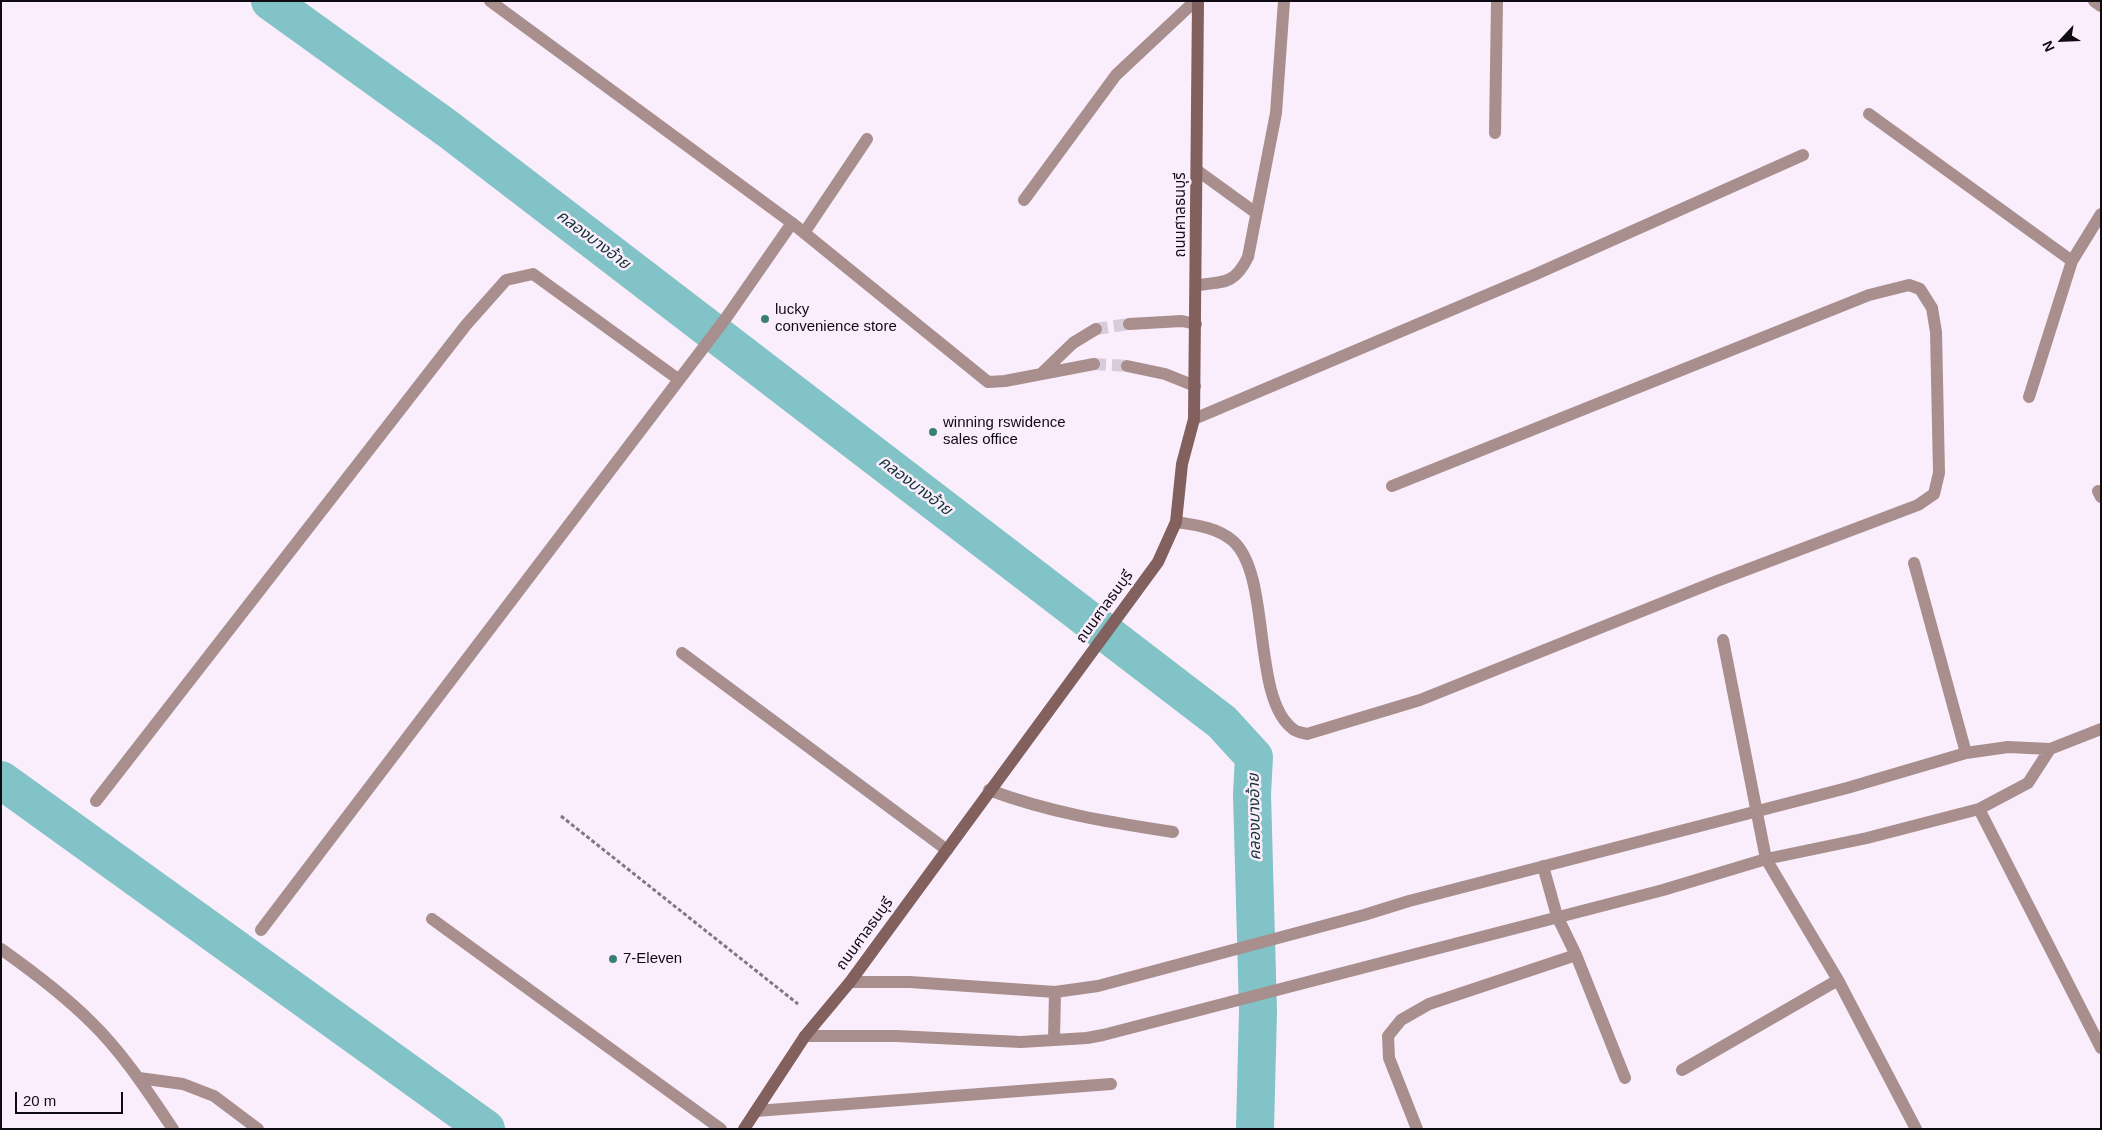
<!DOCTYPE html>
<html>
<head>
<meta charset="utf-8">
<style>
  body { margin:0 }
  #map { position:relative; width:2102px; height:1130px; overflow:hidden; background:#faeefd; font-family:Arial,sans-serif }
  canvas { display:block }
  .frame { position:absolute; inset:0; border:2px solid #100a12; pointer-events:none }
  .north { position:absolute; left:2037px; top:15px; width:50px; height:50px; -webkit-text-stroke:4px #faeefd; paint-order:stroke; rotate:245deg; font-size:14px; font-weight:700; line-height:20px; text-align:center; color:#100a12 }
  .north::after { content:''; display:block; margin:auto; width:18px; height:22px; background:#100a12; clip-path:polygon(50% 0,100% 100%,50% 72%,0 100%) }
  .scale { position:absolute; left:15px; top:1092px; width:108px; height:22px; box-sizing:border-box; border:2px solid #100a12; border-top:0; padding-left:6px; font-size:15px; line-height:18px; white-space:nowrap; color:#100a12; -webkit-text-stroke:4px #faeefd; paint-order:stroke }
</style>
</head>
<body>
<div id="map">
<canvas width="2102" height="1130"></canvas>
<div class="frame"></div>
<div class="north">N</div>
<div class="scale">20 m</div>
</div>
<script>
const ctx = document.querySelector('canvas').getContext('2d');
ctx.lineJoin = 'round';
function trace(path, color, width, dash) { ctx.strokeStyle = color; ctx.lineWidth = width; ctx.lineCap = dash ? 'butt' : 'round'; ctx.setLineDash(dash || []); ctx.stroke(path); }
function drawText(font, color, halo, rows, align = 'center') {
  ctx.font = font + ' Arial,"Noto Sans Thai",sans-serif'; ctx.lineWidth = 5; ctx.setLineDash([]); ctx.textBaseline = 'middle'; ctx.strokeStyle = halo; ctx.fillStyle = color; for (const [text, x, y, turn = 0] of rows) {
    ctx.save(); ctx.translate(x, y); ctx.rotate((+turn || 0) * Math.PI / 180); ctx.textAlign = isNaN(turn) ? turn : align; if (halo) ctx.strokeText(text, 0, 0); ctx.fillText(text, 0, 0); ctx.restore();
  }
}
trace(new Path2D(`
  M 270,1 L 448,129 L 1222,722 L 1254,757 L 1252,794 L 1258,1011 L 1255,1129
  M 1,780 L 486,1129`), '#81c3c7', 38);
trace(new Path2D(`
  M 1096,329 L 1129,324
  M 1094,364 L 1127,366`), '#d7ccda', 12, [12, 6]);
trace(new Path2D(`
  M 561,816 L 798,1004`), '#807782', 3, [4, 2.5]);
trace(new Path2D(`
  M 682,653 L 947,850
  M 989,790 C 1051,813 1108,822 1173,832`), '#a88f8d', 12);
trace(new Path2D(`
  M 490,1 L 792,223 L 988,382 L 1005,381 L 1094,364
  M 2094,1 L 2101,6
  M 1869,114 L 2072,261
  M 1495,133 L 1497,1
  M 1198,171 L 1256,213
  M 1024,200 L 1116,75 L 1195,1
  M 804,233 L 867,139
  M 1197,285 C 1224,282 1235,284 1248,257 L 1276,113 L 1284,1
  M 1129,324 L 1182,321 L 1196,324
  M 1127,366 L 1165,374 L 1195,386
  M 1042,373 L 1073,343 L 1096,329
  M 2029,397 L 2072,261 L 2101,214
  M 1194,419 L 1534,275 L 1803,155
  M 2098,491 L 2101,497
  M 1176,522 C 1195,525 1217,527 1233,541 C 1272,576 1251,698 1293,729 C 1296,732 1303,733 1307,734 L 1420,700 L 1717,581 L 1918,505 L 1934,494 L 1939,473 L 1936,332 L 1932,308 L 1920,289 L 1909,285 L 1869,295 L 1392,486
  M 1914,563 L 1966,753
  M 1723,640 L 1766,859 L 1838,980 L 1916,1129
  M 96,801 L 466,325 L 506,280 L 533,274 L 678,379
  M 1979,809 L 2101,1048
  M 1543,866 L 1557,916 L 1576,955 L 1625,1078
  M 432,919 L 721,1129
  M 261,930 L 726,318 L 792,223
  M 1,949 C 32,971 64,995 91,1022 C 123,1053 148,1092 173,1129
  M 850,982 L 910,982 L 1055,992 L 1098,986 L 1364,915 L 1409,901 L 1847,788 L 1966,753 L 2008,747 L 2050,749 L 2101,729
  M 805,1036 L 896,1036 L 1021,1042 L 1087,1038 L 1103,1035 L 1663,890 L 1766,859 L 1867,838 L 1979,809 L 2028,783 L 2050,749
  M 1054,1039 L 1055,992
  M 1682,1070 L 1838,980
  M 139,1078 L 183,1084 L 214,1096 L 258,1129
  M 756,1111 L 1111,1084
  M 1417,1129 L 1389,1058 L 1388,1036 L 1401,1020 L 1429,1004 L 1576,955`), '#a88f8d', 12);
trace(new Path2D(`
  M 744,1129 L 805,1036 L 850,982 L 1158,562 L 1176,522 L 1182,464 L 1194,419 L 1198,1`), '#82605d', 12);
for (const [x, y, r, color] of [
  [765,319,5,"#397f77"],
  [933,432,5,"#397f77"],
  [613,959,5,"#397f77"]
]) { const dot = new Path2D(); dot.arc(x, y, r, 0, 2 * Math.PI); ctx.fillStyle = color; ctx.fill(dot); trace(dot, '#faeefd', 2); }
drawText('15px', '#100a12', '#faeefd', [
  ["ถนนศาลธนบุรี",1181,215,-90],
  ["ถนนศาลธนบุรี",1105,607,-54],
  ["ถนนศาลธนบุรี",865,934,-54]
]);
drawText('15px', '#100a12', '#faeefd', [
  ["lucky",775,310],
  ["convenience store",775,327],
  ["winning rswidence",943,423],
  ["sales office",943,440],
  ["7-Eleven",623,959]
], 'left');
drawText('italic 16px', '#123335', '#faeefd', [
  ["คลองบางอ้าย",593,240,37],
  ["คลองบางอ้าย",915,486,37],
  ["คลองบางอ้าย",1255,817,-91]
]);
</script>
</body>
</html>
